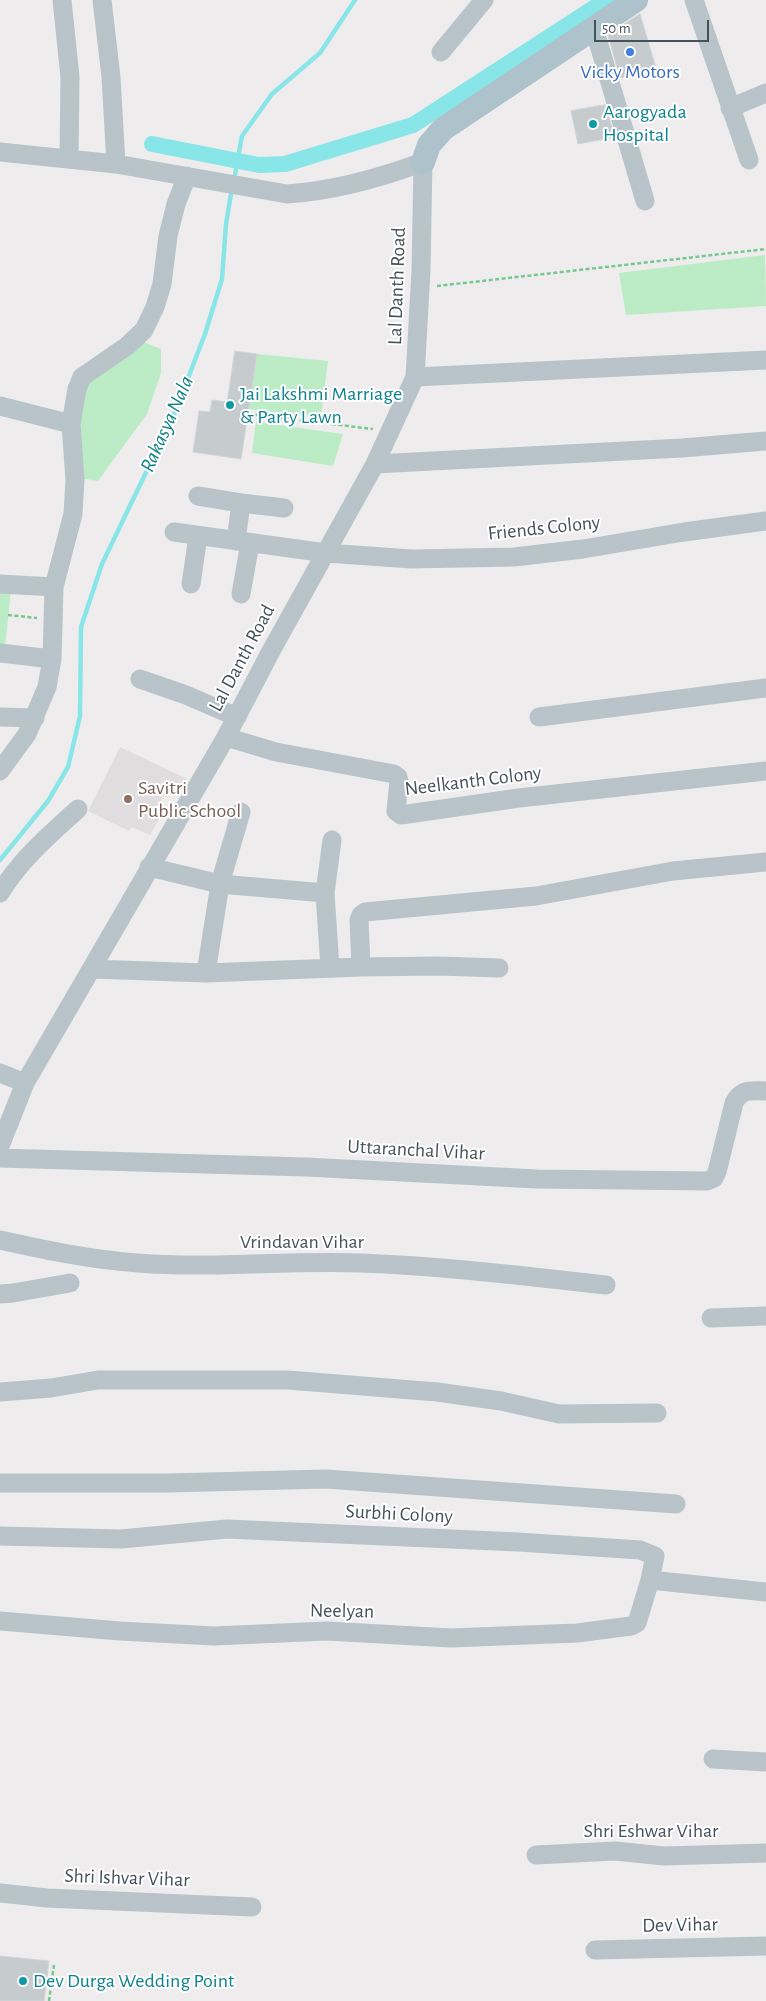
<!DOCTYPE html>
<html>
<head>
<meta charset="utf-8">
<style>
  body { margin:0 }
  #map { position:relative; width:766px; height:2001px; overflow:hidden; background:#efeced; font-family:"Alegreya Sans",sans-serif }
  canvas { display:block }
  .scale { position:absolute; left:594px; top:20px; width:115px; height:22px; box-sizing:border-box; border:2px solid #455359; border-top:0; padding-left:6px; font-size:15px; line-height:18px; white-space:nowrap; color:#455359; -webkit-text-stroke:4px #fff; paint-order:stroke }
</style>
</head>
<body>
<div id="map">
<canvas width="766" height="2001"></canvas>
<div class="scale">50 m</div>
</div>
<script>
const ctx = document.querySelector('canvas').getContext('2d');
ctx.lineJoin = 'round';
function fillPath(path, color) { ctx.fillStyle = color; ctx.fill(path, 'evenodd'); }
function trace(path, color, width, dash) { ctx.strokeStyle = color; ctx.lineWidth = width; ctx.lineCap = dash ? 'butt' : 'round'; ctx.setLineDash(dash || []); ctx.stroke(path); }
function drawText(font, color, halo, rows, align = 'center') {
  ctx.font = font + ' "Alegreya Sans",sans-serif'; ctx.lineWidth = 4; ctx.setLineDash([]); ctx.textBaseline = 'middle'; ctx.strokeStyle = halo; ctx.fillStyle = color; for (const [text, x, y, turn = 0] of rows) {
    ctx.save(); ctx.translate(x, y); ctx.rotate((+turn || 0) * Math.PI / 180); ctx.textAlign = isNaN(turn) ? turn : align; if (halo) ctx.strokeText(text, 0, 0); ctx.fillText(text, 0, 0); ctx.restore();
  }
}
fillPath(new Path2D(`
  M 120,747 L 187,779 L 180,790 L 169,784 L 157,809 L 163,812 L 150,835 L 132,827 L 129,831 L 88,811 Z`), '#e0ddde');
fillPath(new Path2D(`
  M 765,255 L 766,306 L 626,315 L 619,273 Z
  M 144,342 L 161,349 L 161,373 L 147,414 L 98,481 L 79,478 L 76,436 L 87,378 Z
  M 257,354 L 328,361 L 321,417 L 248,409 Z
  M 256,422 L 343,434 L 333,466 L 252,453 Z
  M 0,589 L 11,590 L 5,647 L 0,647 Z`), '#bbecc5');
trace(new Path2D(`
  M 234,180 L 242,136 L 272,94 L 320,53 L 355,0
  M 0,860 L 48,801 L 68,767 L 80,716 L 81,627 L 102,564 L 175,412 L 205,334 L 222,279 L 226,224 L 232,188`), '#89e6e8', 4.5);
trace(new Path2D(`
  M 152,144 L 259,165 L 285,164 L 413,125 L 606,0`), '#89e6e8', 16);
const building = new Path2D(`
  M 640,14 L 656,68 L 620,78 L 608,35 Z
  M 605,105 L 615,137 L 578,144 L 571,111 Z
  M 235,351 L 257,354 L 241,459 L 193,452 L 199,411 L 210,412 L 212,400 L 227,402 Z
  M 0,1956 L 49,1961 L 44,2001 L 0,2001 Z`);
fillPath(building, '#c6cbce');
trace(building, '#d0d4d8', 1);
trace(new Path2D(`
  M 437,286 L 766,249
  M 248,414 L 373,429
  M 8,615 L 37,618
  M 49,2001 L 54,1965`), '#75c98f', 2.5, [4, 2.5]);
trace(new Path2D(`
  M 62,0 L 70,77 L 69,159
  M 102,0 L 111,77 L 116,164
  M 694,0 L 749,160
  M 594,28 L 645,201
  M 441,52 L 484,0
  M 730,108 L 766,93
  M 0,152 L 116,164 L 287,194 C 333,191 380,178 423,162 L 421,271 L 415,377 L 375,464 L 271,651 L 226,737 L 25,1083 L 0,1146
  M 415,377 L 766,360
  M 0,406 L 71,424
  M 375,464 L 682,448 L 766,441
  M 198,496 L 241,503
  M 174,532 L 326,553 L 412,559 L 514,557 L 583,549 L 684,532 L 766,521
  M 236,541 L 241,503 L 284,508
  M 0,584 L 54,587
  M 191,584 L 198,536
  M 241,594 L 250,543
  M 0,653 L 52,659
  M 140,679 L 186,695 L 237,717
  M 0,717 L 35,718
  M 539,717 L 766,688
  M 226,737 L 276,752 L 394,774 L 398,777 L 399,781 L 396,811 L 401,815 L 519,798 L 766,771
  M 0,771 L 27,734 L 47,687 L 52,659 L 54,587 L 73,514 L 75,480 L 71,424 L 77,389 L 82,377 L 127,346 L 144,330 L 155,307 L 162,284 L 168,236 L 176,204 L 187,176
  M 149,867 L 220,884 L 325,893 L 330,968
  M 0,893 C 20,860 49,835 78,809
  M 325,893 L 332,840
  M 361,967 L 359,920 L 361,915 L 365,912 L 536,896 L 673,871 L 766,862
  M 92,969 L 206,973 L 361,967 L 438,966 L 499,968
  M 206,973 L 220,884 L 241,812
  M 0,1073 L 25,1083
  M 0,1158 L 306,1167 L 537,1179 L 707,1181 L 714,1178 L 717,1172 L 734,1103 C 742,1088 751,1091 766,1091
  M 0,1240 C 46,1250 91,1260 138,1263 C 212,1269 287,1260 361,1263 C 443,1266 525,1276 606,1285
  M 0,1294 L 13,1293 L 70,1283
  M 711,1318 L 766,1316
  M 0,1392 L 51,1388 L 98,1380 L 288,1380 L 437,1392 L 501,1401 L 559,1414 L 657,1413
  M 0,1483 L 168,1483 L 326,1479 L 676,1504
  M 0,1536 L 121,1539 L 227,1529 L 518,1542 L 640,1550 L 655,1556 L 650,1580 L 766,1592
  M 0,1621 L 120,1631 L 214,1636 L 327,1631 L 451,1638 L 577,1633 L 631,1626 L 637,1623 L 650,1580
  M 713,1759 L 766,1762
  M 536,1855 L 615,1851 L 664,1856 L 766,1853
  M 0,1893 L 47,1898 L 252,1907
  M 595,1950 L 766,1946`), '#b8c4c9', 19);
trace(new Path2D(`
  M 423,162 L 429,145 L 443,129 L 636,0`), '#adc2cb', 24);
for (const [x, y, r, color] of [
  [630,52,5,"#3f7fe0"],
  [593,124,5,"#0f9aa8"],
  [230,405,5,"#0f9aa8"],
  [128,799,5,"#8d6e63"],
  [23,1981,5,"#0f9aa8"]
]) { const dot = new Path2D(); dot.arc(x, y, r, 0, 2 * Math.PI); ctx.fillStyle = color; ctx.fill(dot); trace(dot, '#fff', 2); }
drawText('20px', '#366cbe', '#fff', [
  ["Vicky Motors",630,72]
]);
drawText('20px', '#0d838f', '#fff', [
  ["Aarogyada",603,112],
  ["Hospital",603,135],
  ["Jai Lakshmi Marriage",240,394],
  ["& Party Lawn",240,417],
  ["Dev Durga Wedding Point",33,1981]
], 'left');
drawText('20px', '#455359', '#fff', [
  ["Lal Danth Road",397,286,-88],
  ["Friends Colony",544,528,-6],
  ["Lal Danth Road",242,658,-62],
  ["Neelkanth Colony",473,781,-7],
  ["Uttaranchal Vihar",416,1150,3],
  ["Vrindavan Vihar",302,1242],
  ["Surbhi Colony",399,1514,3],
  ["Neelyan",342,1611,1],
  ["Shri Eshwar Vihar",651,1831],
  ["Shri Ishvar Vihar",127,1878,2],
  ["Dev Vihar",680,1925,-1]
]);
drawText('20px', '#785e54', '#fff', [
  ["Savitri",138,788],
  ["Public School",138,811]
], 'left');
drawText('italic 21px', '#118284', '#fff', [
  ["Rakasya Nala",167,424,-66]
]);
</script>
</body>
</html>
